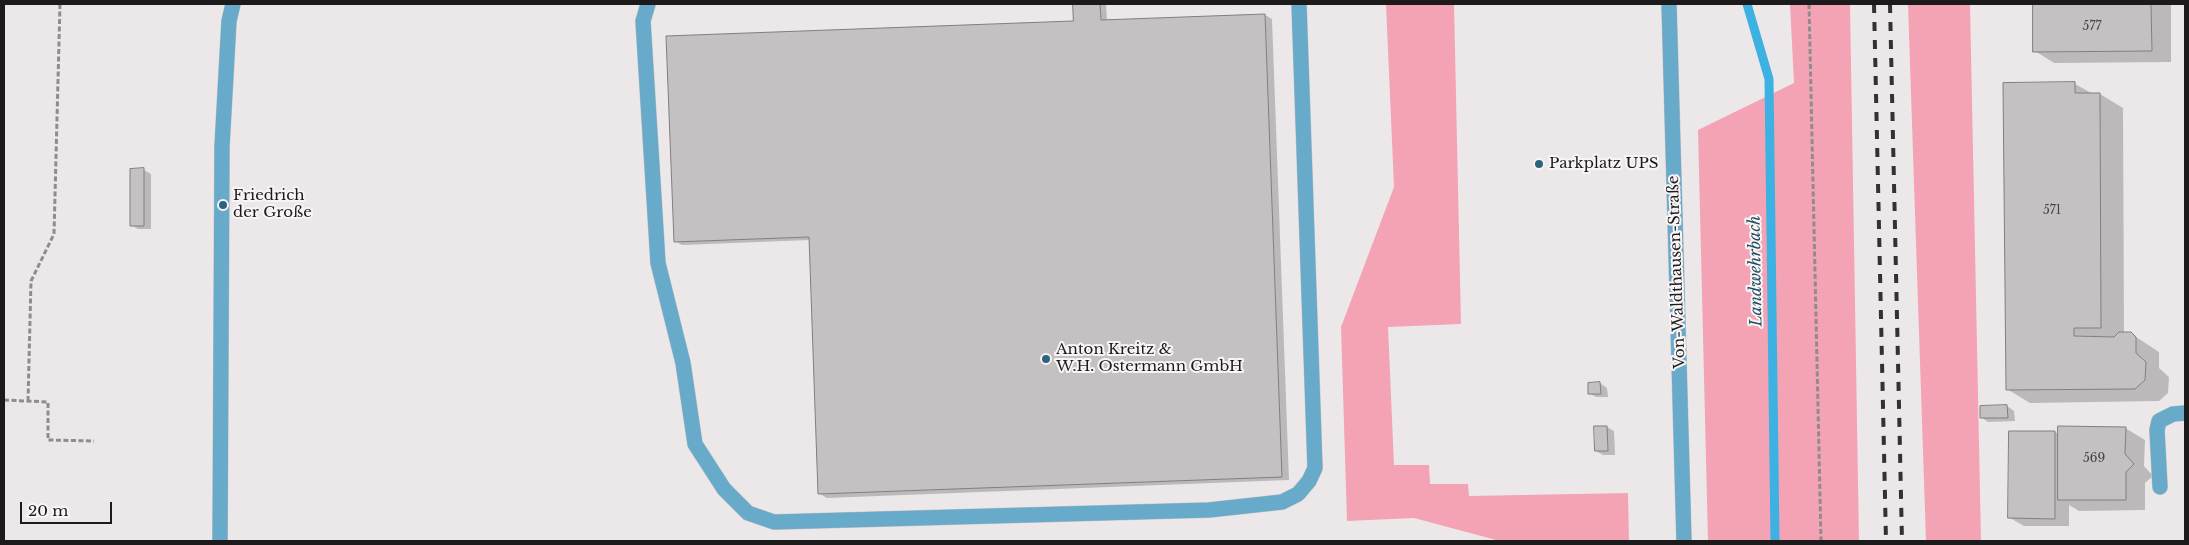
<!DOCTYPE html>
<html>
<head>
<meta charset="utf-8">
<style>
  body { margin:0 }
  #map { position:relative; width:2189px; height:545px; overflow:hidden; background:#ece8e9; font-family:"Libre Baskerville",serif }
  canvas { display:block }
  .frame { position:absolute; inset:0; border:5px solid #1c1a1b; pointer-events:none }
  .scale { position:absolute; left:20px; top:502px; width:92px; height:22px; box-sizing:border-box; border:2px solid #1c1a1b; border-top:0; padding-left:6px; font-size:15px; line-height:18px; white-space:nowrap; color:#1c1a1b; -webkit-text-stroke:4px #f9f5f6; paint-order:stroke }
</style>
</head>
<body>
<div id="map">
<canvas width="2189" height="545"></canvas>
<div class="frame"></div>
<div class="scale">20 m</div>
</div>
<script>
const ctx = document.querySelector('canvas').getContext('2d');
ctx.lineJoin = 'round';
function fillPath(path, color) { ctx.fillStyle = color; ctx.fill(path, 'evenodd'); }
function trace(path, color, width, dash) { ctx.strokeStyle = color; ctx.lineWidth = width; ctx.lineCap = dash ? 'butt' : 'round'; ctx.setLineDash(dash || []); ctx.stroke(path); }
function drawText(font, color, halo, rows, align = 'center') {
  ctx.font = font + ' "Libre Baskerville",serif'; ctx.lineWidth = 4; ctx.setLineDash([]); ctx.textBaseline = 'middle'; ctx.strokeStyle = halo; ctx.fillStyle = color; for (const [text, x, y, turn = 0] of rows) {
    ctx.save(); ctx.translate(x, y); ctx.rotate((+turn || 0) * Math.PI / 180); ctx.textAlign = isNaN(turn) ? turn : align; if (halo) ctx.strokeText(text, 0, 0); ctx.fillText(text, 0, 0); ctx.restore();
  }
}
fillPath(new Path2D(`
  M 1386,4 L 1454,4 L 1461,324 L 1388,327 L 1394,465 L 1429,465 L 1430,484 L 1468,484 L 1469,496 L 1628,493 L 1629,541 L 1500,541 L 1414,518 L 1347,521 L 1341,327 L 1394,187 Z
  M 1790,4 L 1850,4 L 1859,541 L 1708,541 L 1698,130 L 1794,83 Z
  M 1908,4 L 1970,4 L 1981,541 L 1926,541 Z`), '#f4a3b4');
fillPath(new Path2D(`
  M 1074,4 L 1106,4 L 1107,21 L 1265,15 L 1272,19 L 1289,480 L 827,498 L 820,494 L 810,240 L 682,245 L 675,241 L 1075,22 Z
  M 2034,4 L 2171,4 L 2171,62 L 2054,63 L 2035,51 Z
  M 2075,84 L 2093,94 L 2100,94 L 2123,108 L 2124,333 L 2130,333 L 2159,352 L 2159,368 L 2169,377 L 2168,393 L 2159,401 L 2030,403 L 2007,389 Z
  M 144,170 L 151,174 L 151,229 L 138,229 L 131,225 Z
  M 1600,383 L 1607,388 L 1608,397 L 1596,397 L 1589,393 Z
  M 2007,406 L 2014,411 L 2015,421 L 1988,422 L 1981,417 Z
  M 1607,427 L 1614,431 L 1615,455 L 1603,455 L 1596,451 Z
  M 2125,428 L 2145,440 L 2144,466 L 2153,476 L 2145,483 L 2145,510 L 2079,511 L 2069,505 L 2069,526 L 2024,526 L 2010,518 L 2055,432 L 2059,434 Z`), '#0003');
trace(new Path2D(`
  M 1747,4 L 1769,79 L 1775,541`), '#3db1e1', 9);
const building = new Path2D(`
  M 1073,4 L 1100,4 L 1101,20 L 1265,14 L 1282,477 L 818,494 L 809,237 L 674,242 L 666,36 L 1073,21 Z
  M 2033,4 L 2151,4 L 2152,51 L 2033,52 Z
  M 2075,82 L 2075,93 L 2100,93 L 2101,328 L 2074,328 L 2074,336 L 2114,337 L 2119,332 L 2131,332 L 2136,337 L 2136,353 L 2146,362 L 2145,380 L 2135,389 L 2006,390 L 2003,83 Z
  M 144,168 L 144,226 L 130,226 L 130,169 Z
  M 1600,382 L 1601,394 L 1588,394 L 1588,383 Z
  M 2007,405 L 2008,418 L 1980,418 L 1980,406 Z
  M 1594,426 L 1607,426 L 1608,451 L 1595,451 Z
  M 2058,426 L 2126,427 L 2125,454 L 2134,464 L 2126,472 L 2126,500 L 2058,500 Z
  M 2009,431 L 2055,431 L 2055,519 L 2008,518 Z`);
fillPath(building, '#c5c1c2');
trace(building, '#827e7f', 1);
const minor = new Path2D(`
  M 648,4 L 643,21 L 658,263 L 683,363 L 695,444 L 724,489 L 748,513 L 774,522 L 1209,510 L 1282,502 L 1298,494 L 1309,481 L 1315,468 L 1299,4
  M 1669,4 L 1684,541
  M 2160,487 L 2157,430 L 2159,421 L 2173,414 L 2185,413
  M 220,541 L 222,146 L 229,21 L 233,4`);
trace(minor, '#c7c3c4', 16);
trace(new Path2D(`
  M 1809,4 L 1821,541
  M 4,400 L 48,402 L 48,440 L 94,441
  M 28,401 L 31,281 L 54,234 L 60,4`), '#8f8c8d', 3, [5, 2.5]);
trace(minor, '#67aac9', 15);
trace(new Path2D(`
  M 1874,4 L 1886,541
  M 1890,4 L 1902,541`), '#333132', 4, [9, 9]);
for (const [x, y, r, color] of [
  [1539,164,5,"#2a647d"],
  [223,205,5,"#2a647d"],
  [1046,359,5,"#2a647d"]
]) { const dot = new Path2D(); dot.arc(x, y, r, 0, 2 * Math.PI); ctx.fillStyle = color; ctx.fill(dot); trace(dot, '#f9f5f6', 2); }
drawText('12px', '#464445', null, [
  ["577",2092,27],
  ["571",2052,211],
  ["569",2094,459]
]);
drawText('15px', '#1c1a1b', '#f9f5f6', [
  ["Parkplatz UPS",1549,164],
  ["Friedrich",233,196],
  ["der Große",233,213],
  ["Anton Kreitz &",1056,350],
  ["W.H. Ostermann GmbH",1056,367]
], 'left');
drawText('15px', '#1c1a1b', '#f9f5f6', [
  ["Von-Waldthausen-Straße",1677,272,-92]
]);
drawText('italic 16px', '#1f4e62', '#f9f5f6', [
  ["Landwehrbach",1756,271,-91]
]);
</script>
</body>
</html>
